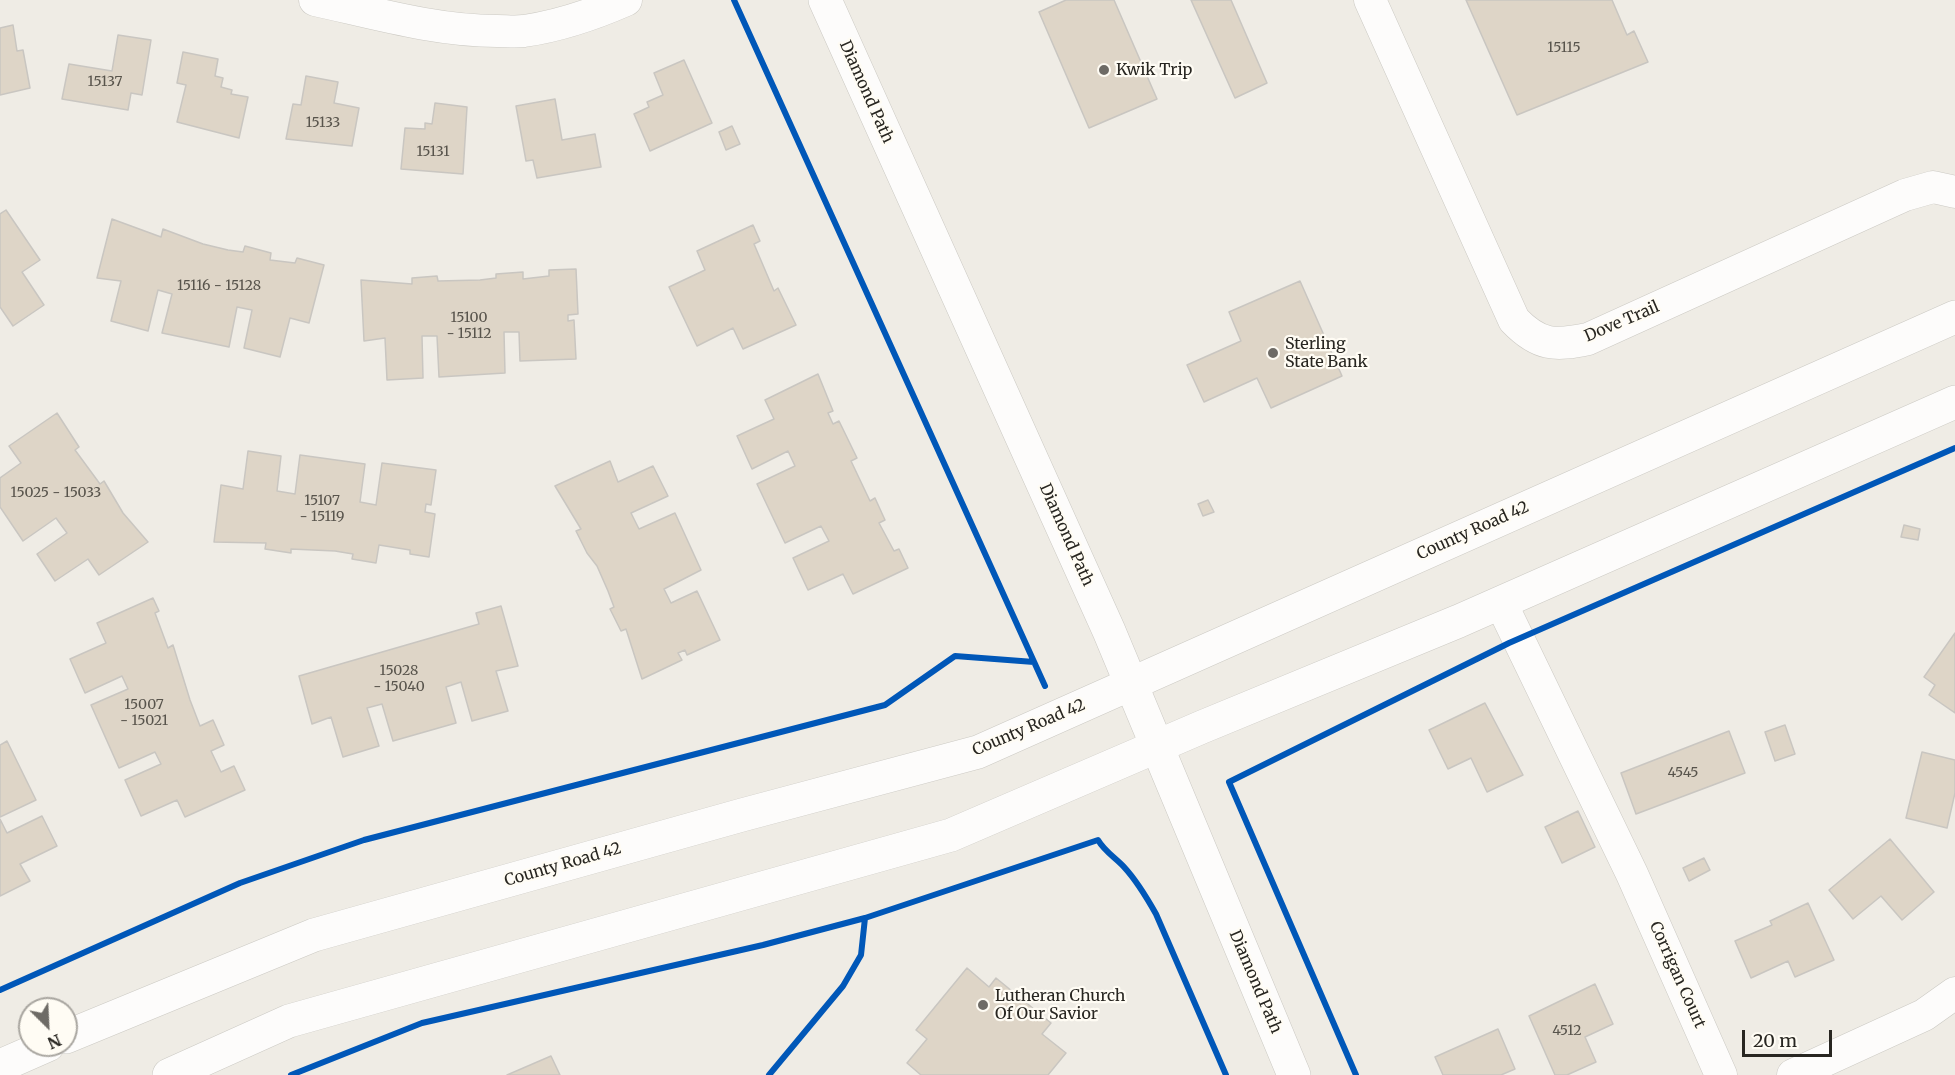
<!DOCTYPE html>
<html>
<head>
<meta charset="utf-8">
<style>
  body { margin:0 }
  #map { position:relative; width:1955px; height:1075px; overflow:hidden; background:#efece5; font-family:Merriweather,serif }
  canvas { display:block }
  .north { position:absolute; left:18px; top:997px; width:60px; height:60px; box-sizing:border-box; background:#fffcf4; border:2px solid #a9a6a0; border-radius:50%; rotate:156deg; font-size:16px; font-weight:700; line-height:24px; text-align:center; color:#282621 }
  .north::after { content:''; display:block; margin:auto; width:21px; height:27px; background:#6e6b66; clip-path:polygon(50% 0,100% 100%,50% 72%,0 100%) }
  .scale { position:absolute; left:1742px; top:1030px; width:90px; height:27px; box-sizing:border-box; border:3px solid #282621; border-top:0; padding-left:8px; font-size:18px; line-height:21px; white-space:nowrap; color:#282621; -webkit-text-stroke:4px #fffcf4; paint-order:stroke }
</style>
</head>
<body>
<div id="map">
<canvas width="1955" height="1075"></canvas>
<div class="north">N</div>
<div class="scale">20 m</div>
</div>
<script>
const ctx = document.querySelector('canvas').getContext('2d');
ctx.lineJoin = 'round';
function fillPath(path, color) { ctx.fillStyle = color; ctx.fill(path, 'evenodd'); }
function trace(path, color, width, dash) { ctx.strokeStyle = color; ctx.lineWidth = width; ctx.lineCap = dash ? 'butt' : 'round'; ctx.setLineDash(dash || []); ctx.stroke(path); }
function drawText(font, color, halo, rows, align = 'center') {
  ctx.font = font + ' Merriweather,serif'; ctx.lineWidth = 4.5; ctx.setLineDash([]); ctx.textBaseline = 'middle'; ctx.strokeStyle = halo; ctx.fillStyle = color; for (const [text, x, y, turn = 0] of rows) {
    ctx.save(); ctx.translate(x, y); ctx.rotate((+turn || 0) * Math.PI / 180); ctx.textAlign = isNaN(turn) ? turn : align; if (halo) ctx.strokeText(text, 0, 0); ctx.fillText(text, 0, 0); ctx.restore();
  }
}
const building = new Path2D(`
  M 1066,0 L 1114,0 L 1157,99 L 1089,128 L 1039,12 Z
  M 1191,0 L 1231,0 L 1267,83 L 1235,98 Z
  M 1466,0 L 1612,0 L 1627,35 L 1634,31 L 1648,62 L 1517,115 Z
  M 13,25 L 17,51 L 23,50 L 30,88 L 0,95 L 0,28 Z
  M 118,35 L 151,40 L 142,95 L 131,93 L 128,110 L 62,99 L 69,64 L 112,71 Z
  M 183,52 L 218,59 L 215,76 L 223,78 L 221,87 L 232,90 L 231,94 L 248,97 L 239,138 L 177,122 L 186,85 L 177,83 Z
  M 684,60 L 712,123 L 650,151 L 634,114 L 649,107 L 647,102 L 663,95 L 654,73 Z
  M 306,76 L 338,82 L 334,103 L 359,108 L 352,146 L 286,139 L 293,104 L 301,105 Z
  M 555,99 L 562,140 L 595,134 L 601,167 L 537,178 L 533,160 L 526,161 L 516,106 Z
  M 435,103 L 467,107 L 463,174 L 401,169 L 405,128 L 425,129 L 425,123 L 432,124 Z
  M 732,126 L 740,144 L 726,150 L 719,132 Z
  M 6,210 L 40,260 L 22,272 L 44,305 L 13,326 L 0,307 L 0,214 Z
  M 112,219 L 161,237 L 163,229 L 203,244 L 228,250 L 243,252 L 245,246 L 271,253 L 270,260 L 295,263 L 297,258 L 324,265 L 309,323 L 290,318 L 280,357 L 244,348 L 252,310 L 237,307 L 229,347 L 162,333 L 172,294 L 158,290 L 148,331 L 111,321 L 121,281 L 97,278 Z
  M 753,225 L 760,241 L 754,244 L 774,291 L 778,288 L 796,325 L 743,349 L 733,328 L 697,346 L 669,287 L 705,270 L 697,251 Z
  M 576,269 L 578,314 L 568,315 L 568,321 L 574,320 L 576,359 L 520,361 L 519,332 L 504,332 L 505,373 L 439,377 L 437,336 L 422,336 L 423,378 L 387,380 L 385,338 L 364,341 L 361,280 L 412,284 L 412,278 L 437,276 L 438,281 L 480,280 L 496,278 L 496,274 L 523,272 L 523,279 L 549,276 L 549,270 Z
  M 1300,281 L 1342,376 L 1271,408 L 1257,378 L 1204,402 L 1187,365 L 1241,341 L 1229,312 Z
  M 818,374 L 833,411 L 828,413 L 833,424 L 839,421 L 857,458 L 851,461 L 870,501 L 875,498 L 885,520 L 879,523 L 894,551 L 899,549 L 908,568 L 853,594 L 843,574 L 808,590 L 793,558 L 829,541 L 821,526 L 785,543 L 757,484 L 795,466 L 788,451 L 752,469 L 737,436 L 774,419 L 765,400 Z
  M 57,413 L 79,447 L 75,450 L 100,484 L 104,481 L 123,513 L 148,542 L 99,575 L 88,559 L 55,581 L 37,554 L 67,533 L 56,518 L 23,541 L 0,507 L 0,478 L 21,463 L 9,446 Z
  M 248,451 L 281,456 L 277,491 L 295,494 L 300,455 L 365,464 L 360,502 L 376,505 L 382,463 L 436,470 L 431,505 L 426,504 L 425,512 L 435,514 L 429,557 L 410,554 L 410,550 L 379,545 L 376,563 L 352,559 L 353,554 L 335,551 L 291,549 L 291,553 L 265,549 L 266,543 L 214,542 L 221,485 L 243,489 Z
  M 610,461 L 618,482 L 653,466 L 668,496 L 631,513 L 639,529 L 675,513 L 701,570 L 664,589 L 671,603 L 697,591 L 720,640 L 687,655 L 685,650 L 678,653 L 682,660 L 642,679 L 626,629 L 621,631 L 610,609 L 614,607 L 608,591 L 597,566 L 587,553 L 576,531 L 581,529 L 555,486 Z
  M 1208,500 L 1214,512 L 1203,516 L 1198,504 Z
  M 1904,525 L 1920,529 L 1918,540 L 1901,537 Z
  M 153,598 L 159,611 L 155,613 L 168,648 L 173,645 L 190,700 L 200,726 L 213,720 L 224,745 L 211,751 L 221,772 L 234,766 L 245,790 L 185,817 L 177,800 L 141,816 L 125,780 L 161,764 L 155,752 L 119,768 L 91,705 L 128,689 L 122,676 L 85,693 L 70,659 L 106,643 L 97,623 Z
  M 501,606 L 518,666 L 496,671 L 508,711 L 472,721 L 461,682 L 446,687 L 456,723 L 393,741 L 382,704 L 367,708 L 379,746 L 343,757 L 331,717 L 312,724 L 299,676 L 479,624 L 476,613 Z
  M 1955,633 L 1955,713 L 1929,695 L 1935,685 L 1924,677 Z
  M 1485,703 L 1523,775 L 1487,792 L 1471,758 L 1448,769 L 1429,730 Z
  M 1785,725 L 1795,754 L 1775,761 L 1765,732 Z
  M 1729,731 L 1745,773 L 1636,814 L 1621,773 Z
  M 7,741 L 36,800 L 0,817 L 0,745 Z
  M 1922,752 L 1955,760 L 1955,793 L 1947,828 L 1906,818 Z
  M 1578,811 L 1595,847 L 1562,863 L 1545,827 Z
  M 42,816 L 57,846 L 20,864 L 30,881 L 0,896 L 0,819 L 7,833 Z
  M 1890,839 L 1934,892 L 1902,920 L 1881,896 L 1853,919 L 1829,890 Z
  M 1704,858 L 1710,870 L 1689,881 L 1683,868 Z
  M 1808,903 L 1834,960 L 1795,977 L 1788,961 L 1751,978 L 1735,941 L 1772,925 L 1770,921 Z
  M 967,968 L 989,987 L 996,978 L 1051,1023 L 1042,1034 L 1066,1053 L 1048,1075 L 921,1075 L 907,1063 L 927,1039 L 916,1030 Z
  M 1595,984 L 1613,1024 L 1585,1037 L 1596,1062 L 1567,1075 L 1555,1075 L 1529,1016 Z
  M 1498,1029 L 1515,1069 L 1501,1075 L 1443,1075 L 1435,1057 Z
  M 551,1056 L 560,1075 L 507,1075 Z`);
fillPath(building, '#ded5c7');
trace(building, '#c9c6c1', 1.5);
const street = new Path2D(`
  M 315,0 C 374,13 436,31 497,31 C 506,31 515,32 524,31 C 559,26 594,14 626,0
  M 1370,0 L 1514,320 C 1539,346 1555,346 1588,339 L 1905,195 L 1933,187 L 1955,192
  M 1501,603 L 1632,874 L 1721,1075
  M 1793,1075 L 1924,1015 L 1955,993`);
const secondary = new Path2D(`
  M 825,0 L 1109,631 L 1294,1075`);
const highway = new Path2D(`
  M 66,1037 L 314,935 L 742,815 L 978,752 L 1955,317
  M 0,1066 L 48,1045
  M 169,1075 L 289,1021 L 951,835 L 1202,727 L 1459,621 L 1955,402`);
trace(street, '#cbc9c3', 33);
trace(secondary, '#cbc9c3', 34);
trace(highway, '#cbc9c3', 34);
trace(street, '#fdfcfb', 32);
trace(secondary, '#fdfcfb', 33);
trace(highway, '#fdfcfb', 33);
trace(new Path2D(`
  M 734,0 L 1045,686
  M 0,990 L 240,883 L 364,840 L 885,705 L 955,656 L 1034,662
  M 291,1075 L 422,1023 L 763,945 L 865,918 L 1098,840 C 1105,852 1116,858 1124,867 C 1137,881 1147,898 1156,914 L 1226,1075
  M 769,1075 L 843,986 L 861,955 L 865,918
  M 1356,1075 L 1229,782 L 1509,643 L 1955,448`), '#0057b8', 6);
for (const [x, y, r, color] of [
  [1104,70,6,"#6e6b66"],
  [1273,353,6,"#6e6b66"],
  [983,1005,6,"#6e6b66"]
]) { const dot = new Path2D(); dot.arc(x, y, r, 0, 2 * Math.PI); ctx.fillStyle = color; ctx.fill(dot); trace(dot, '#fffcf4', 2); }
drawText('14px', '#58544c', null, [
  ["15115",1564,48],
  ["15137",105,82],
  ["15133",323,123],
  ["15131",433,152],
  ["15116 - 15128",219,286],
  ["15100",469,318],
  ["- 15112",469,334],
  ["15025 - 15033",56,493],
  ["15107",322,501],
  ["- 15119",322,517],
  ["15028",399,671],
  ["- 15040",399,687],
  ["15007",144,705],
  ["- 15021",144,721],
  ["4545",1683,773],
  ["4512",1567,1031]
]);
drawText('16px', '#282621', '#fffcf4', [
  ["Kwik Trip",1116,70],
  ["Sterling",1285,344],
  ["State Bank",1285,362],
  ["Lutheran Church",995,996],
  ["Of Our Savior",995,1014]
], 'left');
drawText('16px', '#282621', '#fffcf4', [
  ["Diamond Path",866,92,66],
  ["Dove Trail",1622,322,-23],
  ["County Road 42",1473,531,-24],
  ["Diamond Path",1066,535,66],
  ["County Road 42",1029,728,-23],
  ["County Road 42",563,865,-16],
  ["Corrigan Court",1677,975,66],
  ["Diamond Path",1255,982,67]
]);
</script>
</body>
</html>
